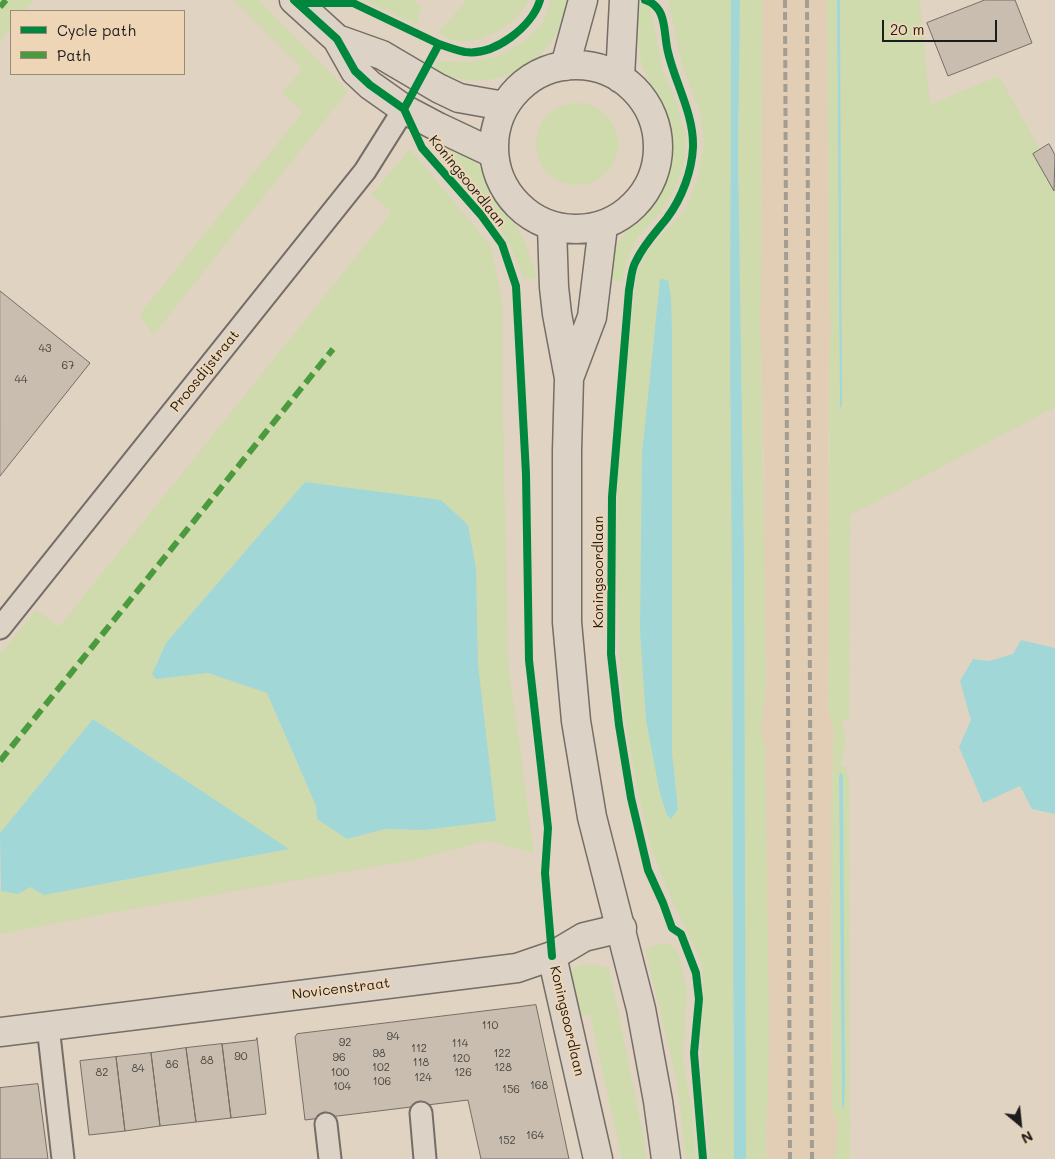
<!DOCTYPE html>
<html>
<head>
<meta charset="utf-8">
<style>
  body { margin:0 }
  #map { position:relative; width:1055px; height:1159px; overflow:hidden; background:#e0d3c2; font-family:Mali,sans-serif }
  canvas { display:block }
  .legend { position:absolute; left:10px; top:10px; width:175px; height:65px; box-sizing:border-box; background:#edd5b5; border:1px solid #998b78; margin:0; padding:6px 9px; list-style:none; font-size:15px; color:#1c1c1c }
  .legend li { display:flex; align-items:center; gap:10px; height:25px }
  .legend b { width:25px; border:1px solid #998b78 }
  .north { position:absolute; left:995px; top:1099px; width:50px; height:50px; -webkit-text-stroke:4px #edd5b5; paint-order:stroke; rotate:152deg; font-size:14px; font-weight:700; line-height:20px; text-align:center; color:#1c1c1c }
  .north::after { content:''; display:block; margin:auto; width:18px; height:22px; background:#1c1c1c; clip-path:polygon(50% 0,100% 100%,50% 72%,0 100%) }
  .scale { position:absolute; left:882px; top:20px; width:115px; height:22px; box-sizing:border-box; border:2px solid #1c1c1c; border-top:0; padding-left:6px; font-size:15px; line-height:18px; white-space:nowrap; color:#1c1c1c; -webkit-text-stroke:4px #edd5b5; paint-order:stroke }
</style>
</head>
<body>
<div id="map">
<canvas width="1055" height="1159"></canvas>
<ul class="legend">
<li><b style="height:6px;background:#00873e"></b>Cycle path</li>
<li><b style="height:6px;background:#4c9a3e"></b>Path</li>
</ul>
<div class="north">N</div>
<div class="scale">20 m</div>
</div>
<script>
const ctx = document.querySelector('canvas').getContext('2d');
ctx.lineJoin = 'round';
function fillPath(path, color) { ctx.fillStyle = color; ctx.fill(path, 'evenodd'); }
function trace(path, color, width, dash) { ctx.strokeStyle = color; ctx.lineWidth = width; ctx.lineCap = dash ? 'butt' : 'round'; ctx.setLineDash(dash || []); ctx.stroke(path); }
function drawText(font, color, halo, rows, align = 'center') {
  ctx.font = font + ' Mali,sans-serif'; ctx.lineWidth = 4; ctx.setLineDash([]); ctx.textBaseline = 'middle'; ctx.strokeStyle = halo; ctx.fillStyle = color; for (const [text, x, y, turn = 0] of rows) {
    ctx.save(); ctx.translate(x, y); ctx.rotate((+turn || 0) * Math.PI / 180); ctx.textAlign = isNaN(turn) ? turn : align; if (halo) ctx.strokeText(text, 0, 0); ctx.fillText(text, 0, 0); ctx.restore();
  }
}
fillPath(new Path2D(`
  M 762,0 L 827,0 L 830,316 L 832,323 L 830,340 L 828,446 L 830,586 L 828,699 L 829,712 L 834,729 L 831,813 L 831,1034 L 832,1107 L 838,1128 L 838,1141 L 835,1159 L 767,1159 L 765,1133 L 767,1120 L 761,731 L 766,683 L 763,579 L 764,459 L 761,344 L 759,329 L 761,306 L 762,119 Z`), '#e1ceb4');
fillPath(new Path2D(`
  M 0,0 L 34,0 L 25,11 L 11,11 L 11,28 L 0,42 Z
  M 233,0 L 259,0 L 348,91 L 153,335 L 140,314 L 303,112 L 282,93 L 302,69 Z
  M 364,0 L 413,0 L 421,6 L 417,25 Z
  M 467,0 L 529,0 C 519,22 484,44 460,41 C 453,41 445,36 438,33 Z
  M 551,0 L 570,0 C 564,17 557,37 544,51 C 524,72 495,83 467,80 C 456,79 444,74 433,71 L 436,61 L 470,62 L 499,56 L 523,42 L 543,22 Z
  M 668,0 L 731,0 L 730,356 L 732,585 L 734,1159 L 710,1159 L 702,1079 L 701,1029 L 704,991 L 702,963 L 665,885 L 651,847 L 637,788 L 624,715 L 619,647 L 616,550 L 618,465 L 623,397 L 637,273 L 645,255 L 655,242 L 685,210 L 697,179 L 704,144 L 700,112 L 683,68 Z
  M 740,0 L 762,0 L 761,306 L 759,329 L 761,344 L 766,683 L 761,731 L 765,747 L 769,1019 L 768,1100 L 765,1133 L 767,1159 L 746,1159 L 744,557 L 738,150 Z
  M 827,0 L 837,0 L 840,410 L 842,408 L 842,404 L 840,0 L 920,0 L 930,105 L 999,76 L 1055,176 L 1055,407 L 850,515 L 849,718 L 846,720 L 842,720 L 846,740 L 841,765 L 846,767 L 849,779 L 850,1159 L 835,1159 L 838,1128 L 832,1107 L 831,813 L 834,730 L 829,712 L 828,699 C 831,579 828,460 830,340 L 832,323 L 830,316 L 829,284 ZM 839,773 L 843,776 L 845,1082 L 842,1108 Z
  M 637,4 L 650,5 L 663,71 L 677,104 L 686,135 L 684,164 L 674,192 L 659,214 L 638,237 L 628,257 L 622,282 L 607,280 L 614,249 L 630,226 L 652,201 L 665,173 L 669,143 L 664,109 L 653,91 L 641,63 L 638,38 Z
  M536 144a41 41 0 1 1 82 0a41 41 0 1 1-82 0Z
  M 427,140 C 440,141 452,143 464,150 C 477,159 486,176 495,189 C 514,221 528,241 537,279 L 524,278 L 508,241 L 487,211 Z
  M 410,149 L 491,246 L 503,307 L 503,417 L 508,661 L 534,853 L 487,840 L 418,859 L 110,913 L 0,934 L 0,890 L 30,887 L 44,895 L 288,849 L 93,719 L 0,833 L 0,654 L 36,610 L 59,627 L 392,212 L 371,195 ZM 305,482 L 468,525 L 476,568 L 478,664 L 424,830 L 385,829 L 347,839 L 317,819 L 316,806 L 267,693 L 208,673 L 152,674 L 166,643 Z
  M 662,943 L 671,944 L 679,955 L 687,990 L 683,1061 L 692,1110 L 696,1159 L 686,1159 L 677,1082 L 645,949 Z
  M 584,964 L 598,965 L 609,968 L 644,1139 L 646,1159 L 622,1159 L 590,1014 L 581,1016 L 570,976 L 574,968 Z`), '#cfdbad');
fillPath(new Path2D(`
  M 731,0 L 740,0 L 738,150 L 744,557 L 746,1159 L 734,1159 L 732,585 L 730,356 Z
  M 837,0 L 840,0 L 842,404 L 840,410 Z
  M 660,279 L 668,280 L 671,297 L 672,330 L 672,753 L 678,809 L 671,819 L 667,815 L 660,794 L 646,720 L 640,630 L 642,454 Z
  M 305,482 L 441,500 L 468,525 L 476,568 L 478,664 L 496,821 L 424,830 L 385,829 L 347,839 L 317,819 L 316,806 L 267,693 L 208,673 L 156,679 L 152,674 L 166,643 Z
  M 1021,640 L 1055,648 L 1055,814 L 1032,809 L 1020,786 L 983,803 L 959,747 L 971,720 L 960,681 L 973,659 L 989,661 L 1013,654 Z
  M 93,719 L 289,849 L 44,895 L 30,887 L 18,894 L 1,891 L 0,833 Z
  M 840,772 L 843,776 L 845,1082 L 844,1105 L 843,1108 L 842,1109 L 839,776 Z`), '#a2d7d8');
const building = new Path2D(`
  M 985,0 L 1015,0 L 1032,43 L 948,76 L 927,23 Z
  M 1049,144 L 1055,155 L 1054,191 L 1033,154 Z
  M 0,291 L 90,363 L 0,476 Z
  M 536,1005 L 569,1159 L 481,1159 L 468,1100 L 305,1120 L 295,1037 L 297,1034 Z
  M 257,1038 L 266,1114 L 231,1118 L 222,1044 L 256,1040 Z
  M 222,1044 L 231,1118 L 196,1122 L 186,1048 Z
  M 186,1048 L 196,1122 L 160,1126 L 151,1053 Z
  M 151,1053 L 160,1126 L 125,1131 L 116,1057 Z
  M 116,1057 L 125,1131 L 89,1135 L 80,1061 Z
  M 38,1084 L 48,1159 L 0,1159 L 0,1088 Z`);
fillPath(building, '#c8bdae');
trace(building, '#746e67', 1);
const service = new Path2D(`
  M 0,628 L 365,171 L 404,109
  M 48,1026 L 63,1159
  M 421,1113 L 425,1159
  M 326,1124 L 330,1159`);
const minor = new Path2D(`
  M 294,0 L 337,39 L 355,71 L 370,85 L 404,109 L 438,127 L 493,153
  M 337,39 L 382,55 L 438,88 L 459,98 L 504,106
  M 552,956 L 598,1159
  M 0,1032 L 517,968 L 552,956 L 584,937 L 622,928`);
const tertiary = new Path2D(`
  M494 147a82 82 0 1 1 164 0a82 82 0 1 1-164 0Z
  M 565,66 L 583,0
  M 620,78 L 624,0
  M 552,227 L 554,287 L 557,314 L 569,378 L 567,451 L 567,622 L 576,721 L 592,817 L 641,1009 L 658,1101 L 666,1159
  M 569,378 L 592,317 L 603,226`);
trace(service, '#746e67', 25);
trace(minor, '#746e67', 31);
trace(tertiary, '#746e67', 31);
trace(service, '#dcd2c6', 21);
trace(minor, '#dcd2c6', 28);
trace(tertiary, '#dcd2c6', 28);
trace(new Path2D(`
  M 785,0 L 790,1159
  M 807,0 L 812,1159`), '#a49d94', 4, [8, 4]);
trace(new Path2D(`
  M 0,7 L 6,0
  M 0,761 L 333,349`), '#4c9a3e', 6, [12, 6]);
trace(new Path2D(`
  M 294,0 L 337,39 L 355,71 L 370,85 L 404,109 L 422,148 L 481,215 L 502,244 L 516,286 L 526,474 L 529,660 L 548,828 L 545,873 L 552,956
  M 645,0 C 668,7 663,33 668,52 C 675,83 694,114 693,147 C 692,171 682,198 667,218 C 656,232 644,244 636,261 C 631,269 631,281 629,290 L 612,497 L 611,654 L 619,725 L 631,798 L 648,870 L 663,903 L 672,928 L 681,934 L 696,973 L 699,999 L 694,1053 L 703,1159
  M 298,3 L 353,3 L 439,44
  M 404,109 L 439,44 C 447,47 456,50 465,52 C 494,56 532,27 540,0`), '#00873e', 8);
drawText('11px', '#474440', null, [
  ["43",45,349],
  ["67",68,366],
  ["44",21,380],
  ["110",490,1026],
  ["94",393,1037],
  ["92",345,1043],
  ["114",460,1044],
  ["112",419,1049],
  ["98",379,1054],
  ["122",502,1054],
  ["90",241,1057],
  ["96",339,1058],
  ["120",461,1059],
  ["88",207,1061],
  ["118",421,1063],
  ["86",172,1065],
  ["102",381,1068],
  ["128",503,1068],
  ["84",138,1069],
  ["82",102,1073],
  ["100",340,1073],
  ["126",463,1073],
  ["124",423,1078],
  ["106",382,1082],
  ["168",539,1086],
  ["104",342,1087],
  ["156",511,1090],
  ["164",535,1136],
  ["152",507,1141]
]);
drawText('14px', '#1c1c1c', '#edd5b5', [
  ["Koningsoordlaan",467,181,51],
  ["Proosdijstraat",205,371,-51],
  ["Koningsoordlaan",599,572,-90],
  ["Novicenstraat",341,989,-7],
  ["Koningsoordlaan",567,1021,77]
]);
</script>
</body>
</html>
